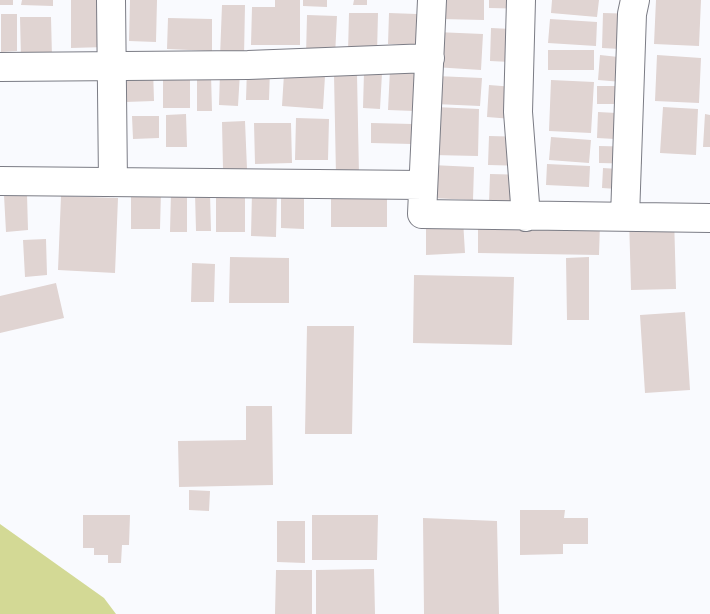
<!DOCTYPE html>
<html>
<head>
<meta charset="utf-8">
<style>
  body { margin:0 }
  canvas { display:block; background:#f9fafe }
</style>
</head>
<body>
<canvas width="710" height="614"></canvas>
<script>
const ctx = document.querySelector('canvas').getContext('2d');
ctx.lineJoin = 'round';
function fillPath(path, color) { ctx.fillStyle = color; ctx.fill(path, 'evenodd'); }
function trace(path, color, width, dash) { ctx.strokeStyle = color; ctx.lineWidth = width; ctx.lineCap = dash ? 'butt' : 'round'; ctx.setLineDash(dash || []); ctx.stroke(path); }
fillPath(new Path2D(`
  M 0,524 L 104,598 L 116,614 L 0,614 Z`), '#d3d995');
fillPath(new Path2D(`
  M 0,0 L 13,0 L 13,5 L 0,5 Z
  M 22,0 L 53,0 L 53,6 L 21,5 Z
  M 71,0 L 106,0 L 106,47 L 71,48 Z
  M 130,0 L 157,0 L 156,42 L 129,41 Z
  M 275,0 L 300,0 L 300,45 L 251,45 L 252,7 L 275,7 Z
  M 303,0 L 327,0 L 327,7 L 303,6 Z
  M 354,0 L 367,0 L 367,5 L 353,5 Z
  M 441,0 L 484,0 L 484,20 L 441,19 Z
  M 489,0 L 534,0 L 534,9 L 489,8 Z
  M 552,0 L 599,0 L 597,17 L 551,13 Z
  M 656,0 L 701,0 L 699,46 L 654,44 Z
  M 222,5 L 245,5 L 244,57 L 220,57 Z
  M 349,13 L 378,13 L 377,53 L 348,52 Z
  M 389,13 L 417,14 L 416,45 L 388,44 Z
  M 603,13 L 639,14 L 638,50 L 602,48 Z
  M 1,14 L 17,14 L 17,51 L 1,52 Z
  M 307,15 L 337,16 L 335,56 L 306,55 Z
  M 20,17 L 51,17 L 52,57 L 21,58 Z
  M 168,18 L 212,19 L 212,51 L 167,49 Z
  M 550,19 L 597,22 L 596,46 L 548,43 Z
  M 491,28 L 532,30 L 531,63 L 490,61 Z
  M 436,32 L 483,34 L 481,70 L 434,67 Z
  M 548,50 L 594,50 L 594,70 L 548,70 Z
  M 600,55 L 637,59 L 634,83 L 598,80 Z
  M 657,55 L 701,58 L 699,103 L 655,101 Z
  M 153,68 L 154,101 L 125,102 L 124,69 Z
  M 163,68 L 190,68 L 190,108 L 163,108 Z
  M 247,68 L 270,69 L 269,100 L 246,100 Z
  M 390,69 L 415,70 L 414,111 L 388,110 Z
  M 220,72 L 240,72 L 238,106 L 219,105 Z
  M 364,72 L 382,73 L 380,109 L 363,108 Z
  M 197,74 L 211,74 L 212,111 L 197,111 Z
  M 284,74 L 325,76 L 323,109 L 282,106 Z
  M 334,74 L 357,74 L 359,175 L 336,176 Z
  M 436,76 L 482,78 L 480,106 L 435,104 Z
  M 551,80 L 594,82 L 591,133 L 549,131 Z
  M 489,85 L 527,88 L 525,120 L 487,117 Z
  M 597,86 L 634,86 L 634,104 L 597,104 Z
  M 435,107 L 479,109 L 478,156 L 433,155 Z
  M 663,107 L 698,109 L 696,155 L 660,153 Z
  M 598,112 L 635,114 L 633,140 L 597,138 Z
  M 186,114 L 187,147 L 166,147 L 166,115 Z
  M 705,114 L 710,115 L 710,147 L 703,147 Z
  M 132,116 L 159,116 L 159,138 L 133,139 Z
  M 296,118 L 329,119 L 328,160 L 295,160 Z
  M 245,121 L 247,169 L 223,169 L 222,122 Z
  M 254,123 L 291,123 L 292,163 L 255,164 Z
  M 371,123 L 413,124 L 412,144 L 371,143 Z
  M 489,136 L 529,137 L 528,166 L 488,165 Z
  M 551,137 L 591,140 L 589,163 L 549,160 Z
  M 599,146 L 642,147 L 642,164 L 599,163 Z
  M 547,164 L 590,166 L 589,187 L 546,185 Z
  M 432,165 L 474,167 L 473,200 L 431,198 Z
  M 603,168 L 633,170 L 631,190 L 602,188 Z
  M 490,174 L 530,175 L 529,206 L 489,204 Z
  M 131,190 L 161,191 L 160,229 L 131,229 Z
  M 216,191 L 245,191 L 245,232 L 216,232 Z
  M 331,191 L 387,192 L 387,227 L 331,227 Z
  M 171,192 L 187,192 L 187,232 L 170,232 Z
  M 252,192 L 277,193 L 276,237 L 251,236 Z
  M 195,193 L 210,193 L 211,231 L 196,231 Z
  M 27,194 L 28,230 L 6,232 L 4,195 Z
  M 281,195 L 304,195 L 304,229 L 281,228 Z
  M 61,196 L 118,198 L 115,273 L 58,270 Z
  M 674,216 L 676,289 L 631,290 L 629,217 Z
  M 463,220 L 465,253 L 426,255 L 426,222 Z
  M 478,221 L 600,223 L 599,255 L 478,253 Z
  M 46,239 L 47,275 L 25,277 L 23,240 Z
  M 230,257 L 289,258 L 289,303 L 229,303 Z
  M 589,257 L 589,320 L 567,320 L 566,258 Z
  M 192,263 L 215,264 L 214,302 L 191,302 Z
  M 414,275 L 514,277 L 512,345 L 413,343 Z
  M 56,283 L 64,318 L 0,333 L 0,296 Z
  M 685,312 L 690,390 L 645,393 L 640,315 Z
  M 307,326 L 354,326 L 352,434 L 305,434 Z
  M 246,406 L 272,406 L 273,485 L 179,487 L 178,441 L 246,440 Z
  M 189,490 L 210,491 L 209,511 L 189,510 Z
  M 520,510 L 565,510 L 564,518 L 588,518 L 588,544 L 563,544 L 563,554 L 520,555 Z
  M 83,515 L 130,515 L 129,545 L 122,545 L 121,563 L 108,563 L 108,555 L 94,555 L 94,548 L 83,548 Z
  M 312,515 L 378,515 L 377,560 L 312,560 Z
  M 423,518 L 497,521 L 499,614 L 424,614 Z
  M 277,521 L 305,521 L 305,563 L 277,562 Z
  M 374,569 L 375,614 L 316,614 L 316,570 Z
  M 276,570 L 312,570 L 312,614 L 275,614 Z`), '#e0d4d2');
const minor = new Path2D(`
  M 111,0 L 113,182
  M 432,0 L 422,214 L 710,218
  M 521,0 L 518,112 L 526,217
  M 0,67 L 248,65 L 430,58
  M 0,181 L 423,185
  M 625,217 L 632,14 L 635,0`);
trace(minor, '#7b7c85', 30);
trace(minor, '#fff', 28);
</script>
</body>
</html>
